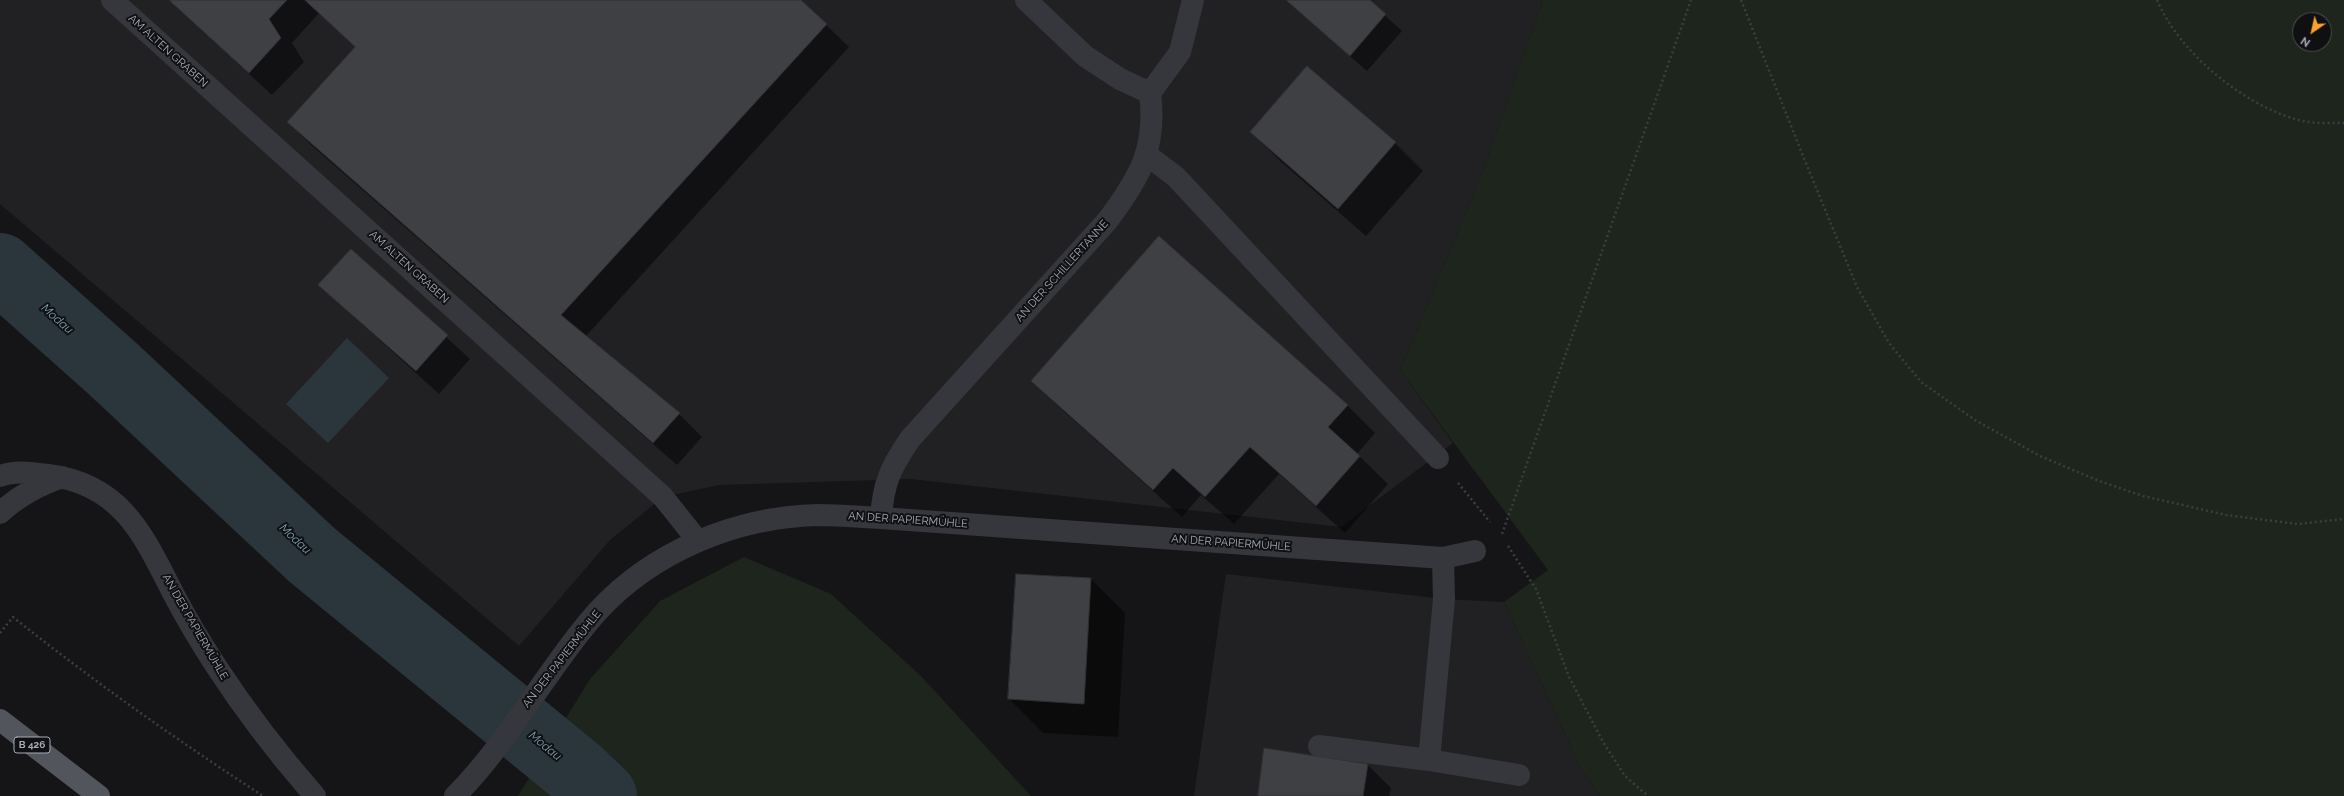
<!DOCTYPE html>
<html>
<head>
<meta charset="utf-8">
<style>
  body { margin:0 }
  #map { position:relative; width:2344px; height:796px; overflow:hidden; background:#151517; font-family:Raleway,sans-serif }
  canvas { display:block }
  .north { position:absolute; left:2292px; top:12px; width:40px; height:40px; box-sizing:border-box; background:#101012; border:1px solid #4c4f54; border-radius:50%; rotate:214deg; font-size:11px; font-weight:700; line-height:16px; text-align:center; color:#a6adb8 }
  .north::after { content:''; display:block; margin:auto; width:14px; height:18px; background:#fca228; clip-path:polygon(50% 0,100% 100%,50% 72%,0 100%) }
</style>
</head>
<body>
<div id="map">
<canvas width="2344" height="796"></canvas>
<div class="north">N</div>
</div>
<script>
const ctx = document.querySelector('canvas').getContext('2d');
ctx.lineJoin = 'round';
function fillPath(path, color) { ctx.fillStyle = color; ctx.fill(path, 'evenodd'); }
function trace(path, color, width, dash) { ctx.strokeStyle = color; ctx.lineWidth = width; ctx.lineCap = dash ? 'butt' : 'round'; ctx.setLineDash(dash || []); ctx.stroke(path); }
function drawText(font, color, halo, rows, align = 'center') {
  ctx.font = font + ' Raleway,sans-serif'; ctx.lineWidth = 4; ctx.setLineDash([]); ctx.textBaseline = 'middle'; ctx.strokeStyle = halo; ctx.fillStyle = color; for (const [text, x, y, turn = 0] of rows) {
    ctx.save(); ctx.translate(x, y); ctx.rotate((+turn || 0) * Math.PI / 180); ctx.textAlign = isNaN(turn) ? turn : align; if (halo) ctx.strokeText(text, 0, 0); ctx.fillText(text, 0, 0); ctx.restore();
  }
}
fillPath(new Path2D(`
  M 0,0 L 1543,0 L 1481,176 L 1400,370 L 1453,443 L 1341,527 L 911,479 L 719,485 L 663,497 L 610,540 L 519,646 L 0,204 Z
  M 1226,574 L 1444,599 L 1504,602 L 1582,771 L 1600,796 L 1194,796 Z`), '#212124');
fillPath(new Path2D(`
  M 1543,0 L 2344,0 L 2344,796 L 1600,796 L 1582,771 L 1504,602 L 1548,570 L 1400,370 L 1481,176 ZM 2300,20 L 2324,20 L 2324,44 L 2300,44 Z
  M 744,557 L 831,594 L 921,676 L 1031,796 L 518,796 L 590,679 L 660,601 Z`), '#1d251d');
fillPath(new Path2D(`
  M 347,338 L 389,378 L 328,443 L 286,404 Z`), '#2a353c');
fillPath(new Path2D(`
  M 168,0 L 800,0 L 849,47 L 586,336 L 679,414 L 702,437 L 677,465 L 311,145 L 288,122 L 356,47 L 319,13 L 292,43 L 304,62 L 272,95 Z
  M 1285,0 L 1368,0 L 1402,31 L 1367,71 Z
  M 1251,132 L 1395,143 L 1423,171 L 1366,236 L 1279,160 Z
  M 351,250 L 470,359 L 439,394 L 319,285 Z
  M 1032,381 L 1347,405 L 1375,433 L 1357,454 L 1388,484 L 1345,533 L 1279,474 L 1234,524 L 1201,495 L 1182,517 L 1060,408 Z
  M 1091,579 L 1125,613 L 1118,737 L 1043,733 L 1009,699 Z
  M 1368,765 L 1391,788 L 1389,796 L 1259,796 Z`), '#0007');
trace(new Path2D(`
  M 0,268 L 113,369 L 312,555 L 578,773 L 602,796`), '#2a353c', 70);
const building = new Path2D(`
  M 169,0 L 287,0 L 269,19 L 281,38 L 249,73 Z
  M 305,0 L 801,0 L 827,24 L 561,315 L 680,413 L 653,443 L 287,122 L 355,47 Z
  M 1286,0 L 1370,0 L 1386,14 L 1350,56 Z
  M 1307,66 L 1396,142 L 1338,209 L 1250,132 Z
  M 1159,236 L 1348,405 L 1328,427 L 1360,456 L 1316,506 L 1250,447 L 1205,497 L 1173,468 L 1153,490 L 1031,381 Z
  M 351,249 L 448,335 L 416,371 L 318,285 Z
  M 1016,574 L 1091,578 L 1084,704 L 1008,699 Z
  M 1264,748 L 1368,764 L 1363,796 L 1258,796 Z`);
fillPath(building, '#3f4044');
trace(building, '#2f2f33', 1);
trace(new Path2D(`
  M 1741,0 L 1803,156 L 1857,287 L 1889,343 L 1921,382 L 1975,420 L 2040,456 L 2099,481 L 2143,496 L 2226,515 L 2297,524 L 2344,519
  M 2157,0 C 2179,52 2241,103 2295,119 C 2311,124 2328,123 2344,123
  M 1458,483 L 1490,522
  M 1502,534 L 1691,0
  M 1508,546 L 1536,589 L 1569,677 L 1603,742 L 1625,776 L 1648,796
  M 0,633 L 13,617 C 93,681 177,740 263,796`), '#3c3e43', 2.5, [2, 3]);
trace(new Path2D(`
  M 112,0 L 663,497 L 698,541
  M 1147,155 L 1176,177 L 1438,458
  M 1319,746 L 1429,760 L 1519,775
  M 1429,760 L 1444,599 L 1443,558`), '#36373c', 22);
trace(new Path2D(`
  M 1026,0 L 1085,56 L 1120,79 L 1150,93
  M 0,476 C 16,470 32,473 48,475 C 121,484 143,534 173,593 C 186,618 201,643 216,666 C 246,712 279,755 315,796
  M 0,513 C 18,496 39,485 62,477
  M 881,518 C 883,483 891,467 910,439 L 1108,220 C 1140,177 1157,148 1150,93 L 1180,52 L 1193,0
  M 455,796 C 495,756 525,707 558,662 C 570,645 583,628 597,612 C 653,551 736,517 818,515 C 839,515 860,517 881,518 L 1443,558 L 1475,551`), '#36373c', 22);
trace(new Path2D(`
  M 0,720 L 99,796`), '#52555b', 22);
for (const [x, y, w] of [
  [32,745,36]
]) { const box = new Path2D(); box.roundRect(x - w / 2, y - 8, w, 16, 3); ctx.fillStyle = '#101012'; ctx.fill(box); trace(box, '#a6adb8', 1); }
drawText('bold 10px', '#a6adb8', null, [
  ["B 426",32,745]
]);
drawText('11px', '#a6adb8', '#101012', [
  ["AM ALTEN GRABEN",168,51,42],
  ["AM ALTEN GRABEN",409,267,42],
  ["AN DER SCHILLERTANNE",1062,271,-48],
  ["AN DER PAPIERMÜHLE",908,520,4],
  ["AN DER PAPIERMÜHLE",1231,543,4],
  ["AN DER PAPIERMÜHLE",195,627,60],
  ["AN DER PAPIERMÜHLE",562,659,-52]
]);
drawText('italic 12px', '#7b9fb5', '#101012', [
  ["Modau",57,319,42],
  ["Modau",295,539,43],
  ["Modau",545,746,39]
]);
</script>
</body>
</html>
